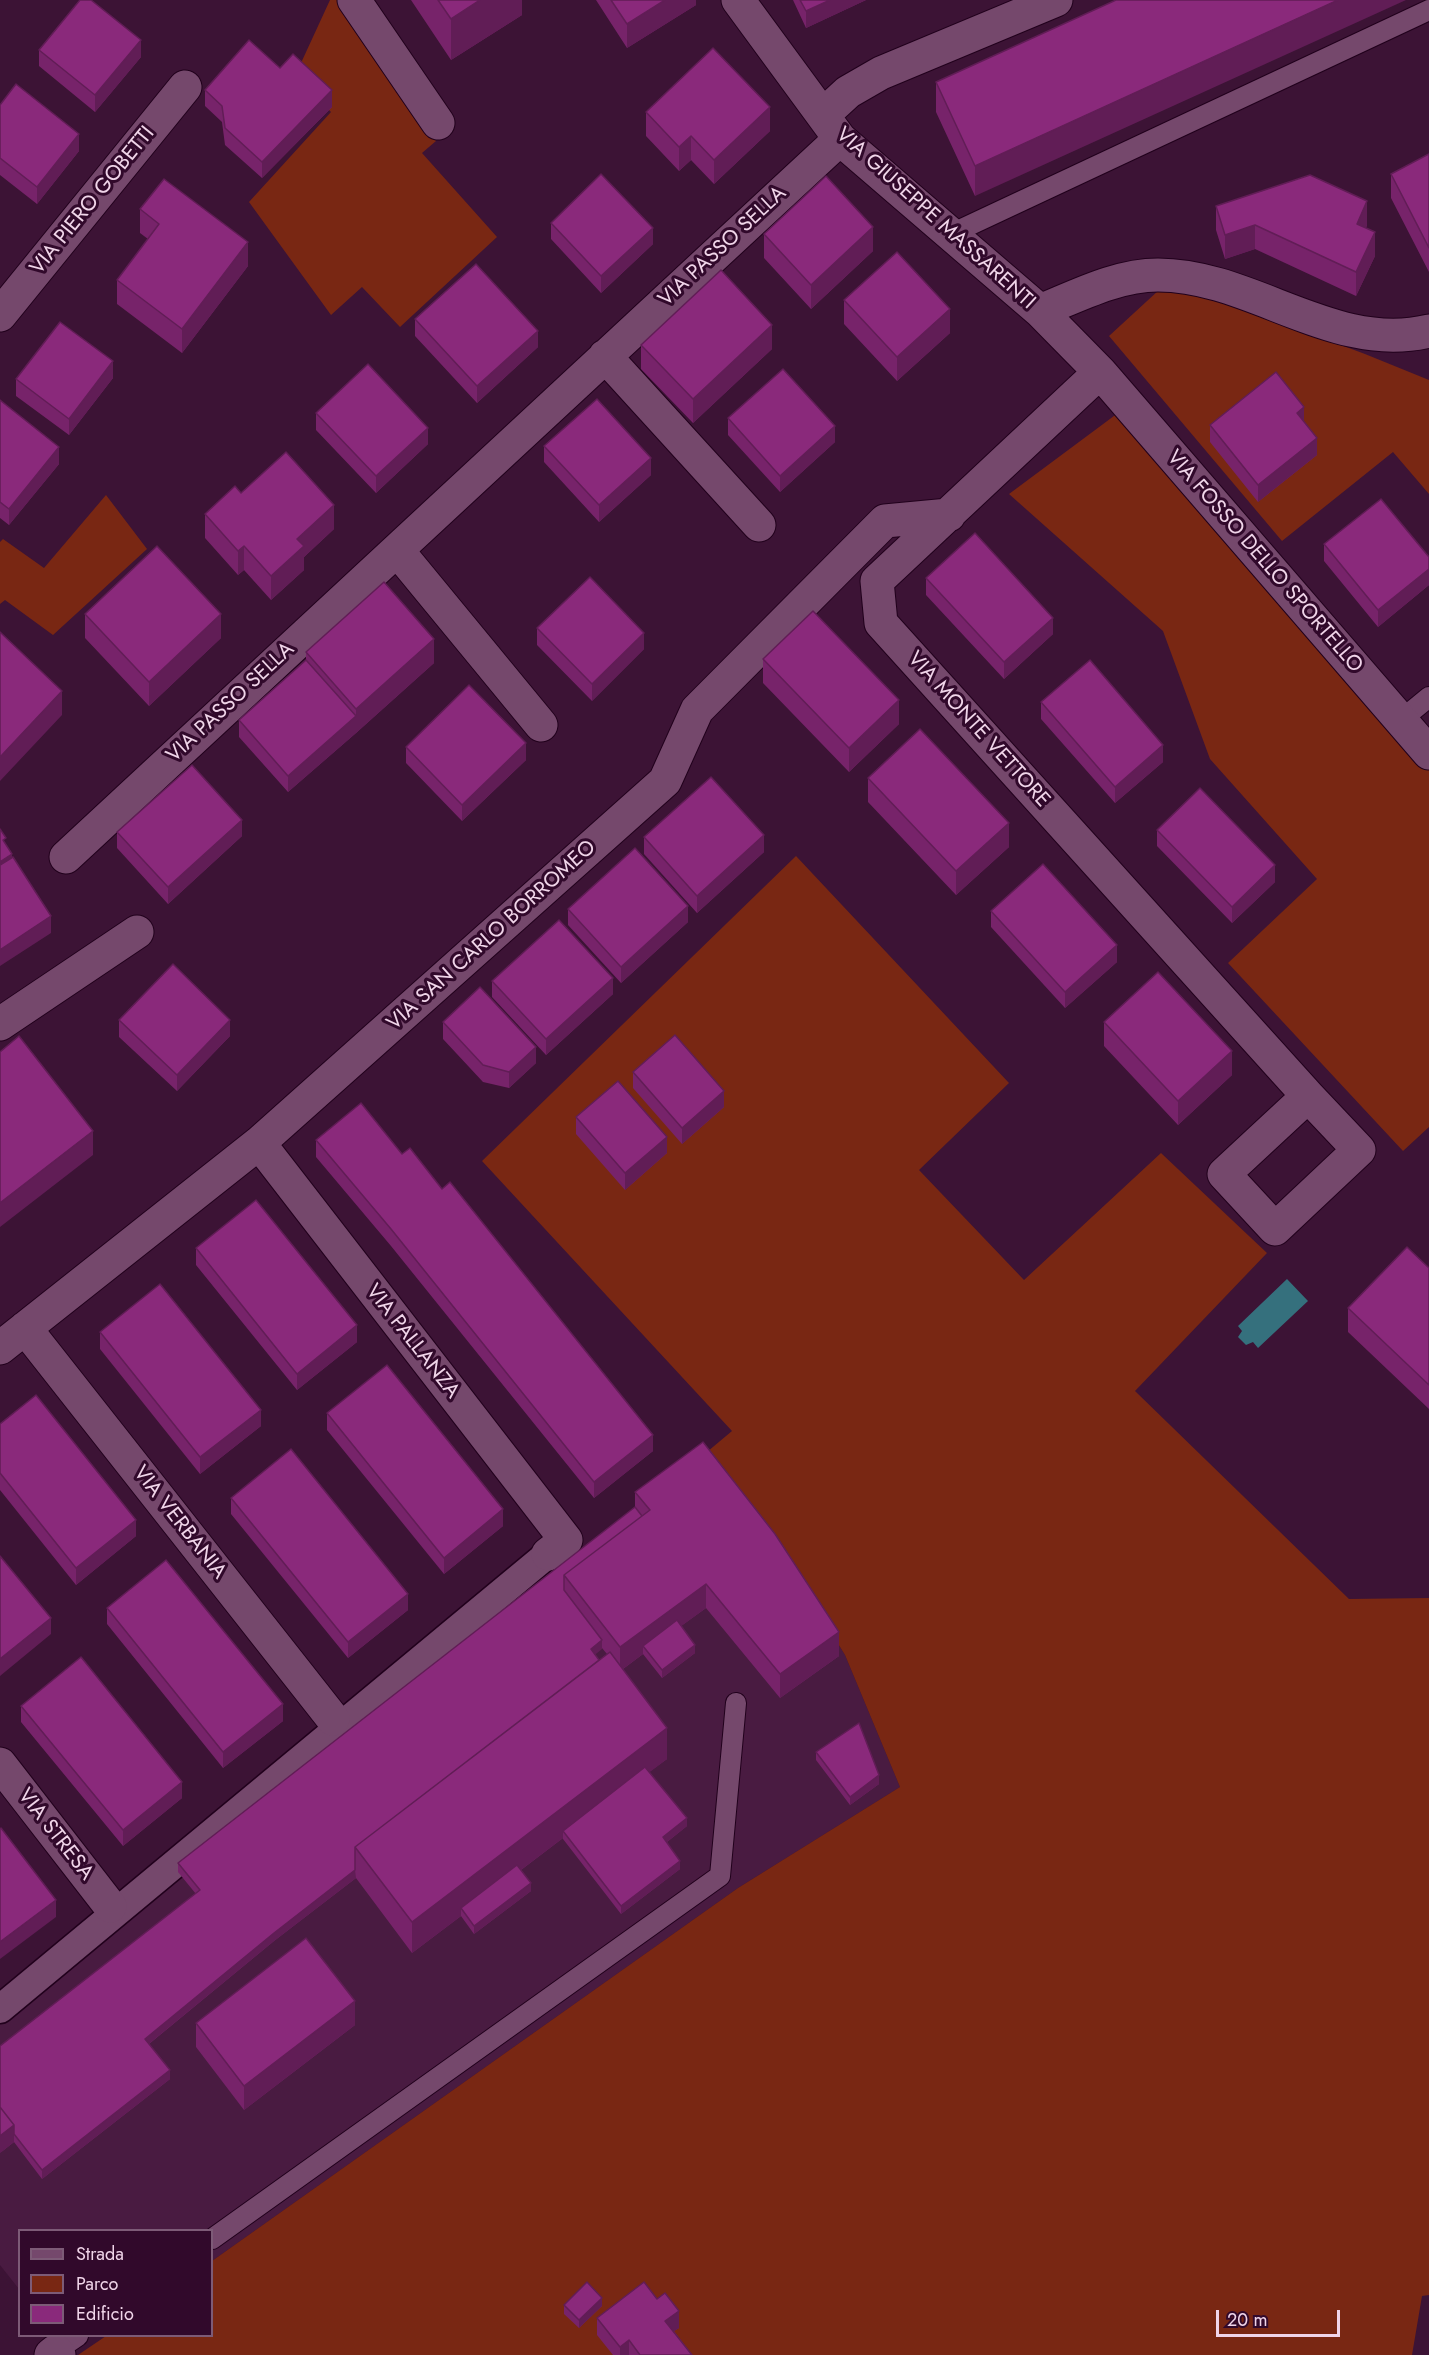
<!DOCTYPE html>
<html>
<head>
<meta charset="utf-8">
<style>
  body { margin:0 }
  #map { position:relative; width:1429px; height:2355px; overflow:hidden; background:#3c1335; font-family:Jost,sans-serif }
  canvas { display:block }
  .legend { position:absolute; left:18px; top:2229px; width:195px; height:108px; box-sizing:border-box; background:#31092b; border:2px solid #7d5b77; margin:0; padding:8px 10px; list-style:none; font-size:18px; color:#f0d5e9 }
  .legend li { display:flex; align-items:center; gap:12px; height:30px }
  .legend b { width:30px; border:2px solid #7d5b77 }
  .scale { position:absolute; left:1216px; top:2310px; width:124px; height:27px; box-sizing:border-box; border:3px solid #f0d5e9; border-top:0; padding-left:8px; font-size:18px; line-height:21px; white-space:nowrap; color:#f0d5e9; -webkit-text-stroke:4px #31092b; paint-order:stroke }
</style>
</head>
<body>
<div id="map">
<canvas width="1429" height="2355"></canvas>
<ul class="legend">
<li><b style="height:8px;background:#75486c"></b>Strada</li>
<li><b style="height:16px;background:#792713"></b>Parco</li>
<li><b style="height:16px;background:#8a297b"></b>Edificio</li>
</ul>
<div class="scale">20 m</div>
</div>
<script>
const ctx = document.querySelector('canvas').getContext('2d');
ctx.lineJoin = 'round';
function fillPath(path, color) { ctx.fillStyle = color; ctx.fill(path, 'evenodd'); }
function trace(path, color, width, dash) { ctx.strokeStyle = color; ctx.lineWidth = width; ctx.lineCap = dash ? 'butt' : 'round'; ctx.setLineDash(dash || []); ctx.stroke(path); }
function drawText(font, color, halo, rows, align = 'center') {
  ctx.font = font + ' Jost,sans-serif'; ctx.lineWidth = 6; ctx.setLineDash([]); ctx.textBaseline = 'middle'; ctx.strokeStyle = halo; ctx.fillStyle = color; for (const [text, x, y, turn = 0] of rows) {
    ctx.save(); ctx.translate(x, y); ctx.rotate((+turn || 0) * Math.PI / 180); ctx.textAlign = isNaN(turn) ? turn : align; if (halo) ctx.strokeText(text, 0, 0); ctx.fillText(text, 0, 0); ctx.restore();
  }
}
fillPath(new Path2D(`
  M 701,1457 L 790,1566 L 845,1655 L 900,1787 L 738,1888 L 212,2261 L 212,2230 L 20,2230 L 19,2289 L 0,2265 L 0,2022 Z`), '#491b41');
fillPath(new Path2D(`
  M 330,0 L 340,0 L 436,141 L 422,153 L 497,237 L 400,327 L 362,287 L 331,315 L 249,202 L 331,112 L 295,76 Z
  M 1159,290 L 1212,297 L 1365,354 L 1429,380 L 1429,494 L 1393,452 L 1282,541 L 1109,336 Z
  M 1122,410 L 1351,674 L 1429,769 L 1429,1127 L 1403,1151 L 1228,963 L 1317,879 L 1210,759 L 1163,631 L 1009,494 Z
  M 106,495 L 147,549 L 53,635 L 5,600 L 0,604 L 0,542 L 3,539 L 44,568 Z
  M 796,856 L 1009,1083 L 919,1170 L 1024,1280 L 1161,1153 L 1267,1253 L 1135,1391 L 1349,1599 L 1429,1598 L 1429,2295 L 1422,2296 L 1412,2355 L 78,2355 L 106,2336 L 212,2336 L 212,2261 L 738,1888 L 900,1787 L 845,1655 L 790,1566 L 701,1457 L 732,1431 L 482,1161 Z`), '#792713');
fillPath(new Path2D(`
  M 1287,1279 L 1308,1301 L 1258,1348 L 1253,1342 L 1246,1345 L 1238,1337 L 1242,1331 L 1238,1326 Z`), '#35707d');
const service = new Path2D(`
  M 951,234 L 1429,10
  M 1401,720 L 1429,697
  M 212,2239 L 720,1876 L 736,1703
  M 56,2351 L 78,2336`);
const pedestrian = new Path2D(`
  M 0,2009 L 548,1554`);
const minor = new Path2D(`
  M 354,0 L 438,123
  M 738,0 L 840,139 L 1040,311 L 1100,372 L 1429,753
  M 823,115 L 848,92 L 881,73 L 1056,0
  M 1040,311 C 1077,296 1117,275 1158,275 C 1252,275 1333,354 1429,331
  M 0,315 L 185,87
  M 605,356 L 759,525
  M 1100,372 L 877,581 L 881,623 L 1308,1096
  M 397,550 L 541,725
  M 66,857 L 840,139
  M 0,1024 L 137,932
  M 1308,1096 L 1359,1150 L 1275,1229 L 1224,1174 Z
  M 259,1143 L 566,1540 L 548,1554
  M 25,1328 L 333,1719
  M 0,1348 L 259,1143 L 665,781 L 697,710 L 885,521 L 949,515
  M 0,1764 L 110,1906
  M 51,2355 L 56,2351 L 59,2355`);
trace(service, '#21001c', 22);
trace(pedestrian, '#21001c', 31);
trace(minor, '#21001c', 35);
trace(service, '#75486c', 20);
trace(pedestrian, '#75486c', 28);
trace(minor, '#75486c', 33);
fillPath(new Path2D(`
  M 411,0 L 522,0 L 522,15 L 451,60 Z
  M 596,0 L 696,0 L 696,5 L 627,48 Z
  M 793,0 L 866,0 L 806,28 Z
  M 1116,0 L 975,196 L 936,112 L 936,82 Z
  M 39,50 L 141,57 L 95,112 L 39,66 Z
  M 280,68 L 332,107 L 262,178 L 225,145 L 222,122 L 205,106 L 205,90 Z
  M 0,105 L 79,151 L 37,204 L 0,175 Z
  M 646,112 L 770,131 L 714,184 L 691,160 L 679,171 L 646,136 Z
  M 1429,154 L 1429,272 L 1391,198 L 1391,174 Z
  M 1216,206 L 1367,225 L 1366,228 L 1375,256 L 1356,296 L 1255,249 L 1225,259 L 1216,230 Z
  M 140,209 L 248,266 L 182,353 L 117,304 L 117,280 L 148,239 L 140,233 Z
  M 551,223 L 653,244 L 601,293 L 551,239 Z
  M 764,234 L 873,251 L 811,309 L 764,258 Z
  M 844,300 L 950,333 L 897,381 L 844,324 Z
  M 415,319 L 538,347 L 477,403 L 415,336 Z
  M 641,345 L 772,349 L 693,423 L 641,369 Z
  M 113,378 L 69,435 L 16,396 L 16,379 Z
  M 0,400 L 59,464 L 9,525 L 0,518 Z
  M 316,413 L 428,444 L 376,493 L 316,430 Z
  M 728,418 L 835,442 L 780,492 L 728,435 Z
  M 1210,425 L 1317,455 L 1258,502 L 1210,442 Z
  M 544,446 L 651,475 L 599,522 L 544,462 Z
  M 241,493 L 334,529 L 304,557 L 304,570 L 271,600 L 244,570 L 238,575 L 205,538 L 205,514 Z
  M 1324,544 L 1429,557 L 1429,585 L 1378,627 L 1324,561 Z
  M 926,578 L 1053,634 L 1004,679 L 926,595 Z
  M 85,614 L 221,638 L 149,706 L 85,638 Z
  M 537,628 L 644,649 L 592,701 L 537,645 Z
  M 306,652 L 434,663 L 356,733 L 288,792 L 239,737 L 239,720 L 306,660 Z
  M 763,659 L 899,724 L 849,772 L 763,683 Z
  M 1041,702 L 1163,762 L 1115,803 L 1041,719 Z
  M 406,747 L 526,760 L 462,821 L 406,763 Z
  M 868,778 L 1009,847 L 956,895 L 868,802 Z
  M 1157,830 L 1275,882 L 1232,923 L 1157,846 Z
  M 117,832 L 242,836 L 168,904 L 117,848 Z
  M 644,837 L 764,852 L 697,913 L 644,854 Z
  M 568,909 L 688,922 L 621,983 L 568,925 Z
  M 991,911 L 1117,962 L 1065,1008 L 991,927 Z
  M 492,981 L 613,994 L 546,1055 L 492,997 Z
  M 119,1020 L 230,1036 L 177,1091 L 119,1037 Z
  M 443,1022 L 536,1063 L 509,1088 L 483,1082 L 443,1039 Z
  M 1104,1022 L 1232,1075 L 1178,1125 L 1104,1046 Z
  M 633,1072 L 724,1107 L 682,1144 L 633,1088 Z
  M 576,1117 L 667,1153 L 625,1190 L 576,1134 Z
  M 316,1140 L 402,1154 L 442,1189 L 653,1451 L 594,1498 L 391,1246 L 316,1157 Z
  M 196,1248 L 357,1342 L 297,1390 L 196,1265 Z
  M 1429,1268 L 1429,1409 L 1348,1332 L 1348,1308 Z
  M 100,1332 L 261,1426 L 200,1474 L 100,1349 Z
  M 327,1413 L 503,1526 L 444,1574 L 327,1430 Z
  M 0,1424 L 136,1536 L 76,1585 L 0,1490 Z
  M 635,1492 L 839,1656 L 780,1698 L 706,1608 L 681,1626 L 695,1653 L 662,1678 L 643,1654 L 623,1669 L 667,1759 L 649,1772 L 687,1826 L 667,1842 L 680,1869 L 621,1914 L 563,1839 L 563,1838 L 521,1870 L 531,1891 L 474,1934 L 461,1916 L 412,1953 L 356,1878 L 274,1941 L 149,2044 L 170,2079 L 42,2179 L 14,2142 L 0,2153 L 196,1894 L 178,1872 L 178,1863 L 635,1507 ZM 602,1648 L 607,1654 L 599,1660 L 595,1654 Z
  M 231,1498 L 408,1610 L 348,1658 L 231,1514 Z
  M 107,1608 L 283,1721 L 223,1768 L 107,1624 Z
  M 21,1706 L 182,1798 L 123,1846 L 21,1722 Z
  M 816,1752 L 879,1784 L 850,1805 L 816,1760 Z
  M 196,2023 L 355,2025 L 244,2110 L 196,2047 Z
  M 564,2305 L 602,2306 L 579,2328 L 564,2314 Z
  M 597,2318 L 679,2328 L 674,2331 L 692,2355 L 613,2355 L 597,2335 Z`), '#77236a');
fillPath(new Path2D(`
  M 480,0 L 522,0 L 522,15 L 451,60 L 451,19 Z
  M 665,0 L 696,0 L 696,5 L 627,48 L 627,24 Z
  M 830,0 L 866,0 L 806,28 L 806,11 Z
  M 1338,0 L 1406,0 L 975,196 L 975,166 Z
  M 141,40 L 141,57 L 95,112 L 95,95 Z
  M 332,90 L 332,107 L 262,178 L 262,162 Z
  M 770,107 L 770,131 L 714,184 L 714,160 Z
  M 79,134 L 79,151 L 37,204 L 37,187 Z
  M 691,136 L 691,160 L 679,171 L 679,147 Z
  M 1367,201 L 1367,225 L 1357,248 L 1357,224 Z
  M 1255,225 L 1255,249 L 1225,259 L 1225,235 Z
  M 873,227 L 873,251 L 811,309 L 811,285 Z
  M 653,228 L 653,244 L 601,293 L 601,276 Z
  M 1375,232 L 1375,256 L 1356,296 L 1356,272 Z
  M 248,242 L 248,266 L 182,353 L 182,329 Z
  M 950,309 L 950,333 L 897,381 L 897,357 Z
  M 772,325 L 772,349 L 693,423 L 693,399 Z
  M 538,331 L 538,347 L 477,403 L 477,386 Z
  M 113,361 L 113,378 L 69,435 L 69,419 Z
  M 1304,407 L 1304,424 L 1297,413 Z
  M 835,426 L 835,442 L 780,492 L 780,476 Z
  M 428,428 L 428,444 L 376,493 L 376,476 Z
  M 1317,438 L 1317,455 L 1258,502 L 1258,485 Z
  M 59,447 L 59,464 L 9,525 L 9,509 Z
  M 651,458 L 651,475 L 599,522 L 599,505 Z
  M 334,505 L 334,529 L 304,557 L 304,570 L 271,600 L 271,576 L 297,539 Z
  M 244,546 L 244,570 L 238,575 L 238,551 Z
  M 1429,569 L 1429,585 L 1378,627 L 1378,610 Z
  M 221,614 L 221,638 L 149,706 L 149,682 Z
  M 1053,618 L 1053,634 L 1004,679 L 1004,662 Z
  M 644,633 L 644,649 L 592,701 L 592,684 Z
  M 434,639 L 434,663 L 356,733 L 288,792 L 288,776 L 356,716 L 356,709 Z
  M 62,691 L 62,715 L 0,781 L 0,757 Z
  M 899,700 L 899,724 L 849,772 L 849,748 Z
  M 526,743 L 526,760 L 462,821 L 462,805 Z
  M 1163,745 L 1163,762 L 1115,803 L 1115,787 Z
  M 242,820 L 242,836 L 168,904 L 168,887 Z
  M 1009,823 L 1009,847 L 956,895 L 956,871 Z
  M 764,835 L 764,852 L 697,913 L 697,896 Z
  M 12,854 L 12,862 L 0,870 L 0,862 Z
  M 1275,865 L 1275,882 L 1232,923 L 1232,907 Z
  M 688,906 L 688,922 L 621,983 L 621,967 Z
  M 51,916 L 51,933 L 0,966 L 0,950 Z
  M 1117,945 L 1117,962 L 1065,1008 L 1065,992 Z
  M 613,978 L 613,994 L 546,1055 L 546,1039 Z
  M 230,1020 L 230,1036 L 177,1091 L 177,1075 Z
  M 536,1047 L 536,1063 L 509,1088 L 509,1072 Z
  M 1232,1051 L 1232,1075 L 1178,1125 L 1178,1101 Z
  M 724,1091 L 724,1107 L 682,1144 L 682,1128 Z
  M 93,1131 L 93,1155 L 0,1227 L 0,1203 Z
  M 667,1137 L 667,1153 L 625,1190 L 625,1173 Z
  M 357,1325 L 357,1342 L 297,1390 L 297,1374 Z
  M 261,1410 L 261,1426 L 200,1474 L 200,1457 Z
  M 653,1435 L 653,1451 L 594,1498 L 594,1482 Z
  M 503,1509 L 503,1526 L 444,1574 L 444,1558 Z
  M 136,1520 L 136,1536 L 76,1585 L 76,1568 Z
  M 706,1584 L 706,1608 L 647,1651 L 643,1646 L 643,1654 L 620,1671 L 620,1647 Z
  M 408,1594 L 408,1610 L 348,1658 L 348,1642 Z
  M 51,1618 L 51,1634 L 0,1676 L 0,1659 Z
  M 839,1632 L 839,1656 L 780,1698 L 780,1674 Z
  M 602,1640 L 602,1649 L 591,1658 L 591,1649 Z
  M 695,1645 L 695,1653 L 662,1678 L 662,1670 Z
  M 283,1704 L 283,1721 L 223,1768 L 223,1752 Z
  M 667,1728 L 667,1759 L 567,1835 L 563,1831 L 563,1838 L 464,1913 L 461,1908 L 461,1916 L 412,1953 L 412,1922 Z
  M 879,1775 L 879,1784 L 850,1805 L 850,1797 Z
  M 182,1782 L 182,1798 L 123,1846 L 123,1830 Z
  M 687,1818 L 687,1826 L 663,1845 L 663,1837 Z
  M 680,1861 L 680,1869 L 621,1914 L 621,1906 Z
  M 355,1870 L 356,1878 L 274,1941 L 145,2047 L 145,2039 L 274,1933 Z
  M 531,1883 L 531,1891 L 474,1934 L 474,1926 Z
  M 56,1900 L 56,1917 L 0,1959 L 0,1942 Z
  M 355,2001 L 355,2025 L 244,2110 L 244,2086 Z
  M 170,2070 L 170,2079 L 42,2179 L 42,2170 Z
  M 14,2125 L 14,2142 L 0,2153 L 0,2136 Z
  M 602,2298 L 602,2306 L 579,2328 L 579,2320 Z
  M 679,2311 L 679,2328 L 665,2337 L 665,2321 Z
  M 629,2340 L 629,2355 L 620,2355 L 620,2347 Z`), '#611d56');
const building = new Path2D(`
  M 80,0 L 91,0 L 141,40 L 95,95 L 39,50 Z
  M 438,0 L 480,0 L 451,19 Z
  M 611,0 L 665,0 L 627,24 Z
  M 800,0 L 830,0 L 806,11 Z
  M 1116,0 L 1338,0 L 975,166 L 936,82 Z
  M 249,40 L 280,68 L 293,54 L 332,90 L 262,162 L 225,128 L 222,106 L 205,90 Z
  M 713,48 L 770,107 L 714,160 L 691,136 L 679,147 L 646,112 Z
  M 16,84 L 79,134 L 37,187 L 0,158 L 0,105 Z
  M 1429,154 L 1429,248 L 1391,174 Z
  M 601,174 L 653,228 L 601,276 L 551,223 Z
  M 1310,175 L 1367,201 L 1357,224 L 1375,232 L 1356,272 L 1255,225 L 1225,235 L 1216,206 Z
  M 826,176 L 873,227 L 811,285 L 764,234 Z
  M 164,179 L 248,242 L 182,329 L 117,280 L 159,224 L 140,209 Z
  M 897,252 L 950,309 L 897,357 L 844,300 Z
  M 476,264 L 538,331 L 477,386 L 415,319 Z
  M 721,270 L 772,325 L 693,399 L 641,345 Z
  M 60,322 L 113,361 L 69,419 L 16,379 Z
  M 368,364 L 428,428 L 376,476 L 316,413 Z
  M 783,369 L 835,426 L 780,476 L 728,418 Z
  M 1276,372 L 1304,407 L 1297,413 L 1317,438 L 1258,485 L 1210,425 Z
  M 597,399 L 651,458 L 599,505 L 544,446 Z
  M 0,400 L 59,447 L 9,509 L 0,502 Z
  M 286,452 L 334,505 L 297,539 L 304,546 L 271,576 L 244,546 L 238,551 L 205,514 L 235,486 L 241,493 Z
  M 1381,499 L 1429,557 L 1429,569 L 1378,610 L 1324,544 Z
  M 975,533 L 1053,618 L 1004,662 L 926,578 Z
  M 157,546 L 221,614 L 149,682 L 85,614 Z
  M 590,577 L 644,633 L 592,684 L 537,628 Z
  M 384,582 L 434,639 L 356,709 L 306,652 Z
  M 813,611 L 899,700 L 849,748 L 763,659 Z
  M 0,632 L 62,691 L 0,757 Z
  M 306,660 L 356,716 L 288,776 L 239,720 Z
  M 1090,660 L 1163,745 L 1115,787 L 1041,702 Z
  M 469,685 L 526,743 L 462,805 L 406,747 Z
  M 920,729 L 1009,823 L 956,871 L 868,778 Z
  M 192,765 L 242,820 L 168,887 L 117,832 Z
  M 711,777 L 764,835 L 697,896 L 644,837 Z
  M 1200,788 L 1275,865 L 1232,907 L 1157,830 Z
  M 0,829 L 6,838 L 3,840 L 12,854 L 0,862 Z
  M 635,848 L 688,906 L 621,967 L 568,909 Z
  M 13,857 L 51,916 L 0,950 L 0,865 Z
  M 1043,864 L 1117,945 L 1065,992 L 991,911 Z
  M 559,920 L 613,978 L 546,1039 L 492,981 Z
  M 173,964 L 230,1020 L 177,1075 L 119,1020 Z
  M 1158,972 L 1232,1051 L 1178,1101 L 1104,1022 Z
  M 480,987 L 536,1047 L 509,1072 L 483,1065 L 443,1022 Z
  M 675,1035 L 724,1091 L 682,1128 L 633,1072 Z
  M 19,1036 L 93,1131 L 0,1203 L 0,1052 Z
  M 618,1081 L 667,1137 L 625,1173 L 576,1117 Z
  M 361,1103 L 402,1154 L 410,1148 L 442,1189 L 450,1182 L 653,1435 L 594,1482 L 391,1229 L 316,1140 Z
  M 256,1200 L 357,1325 L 297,1374 L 196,1248 Z
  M 1407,1247 L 1429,1268 L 1429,1385 L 1348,1308 Z
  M 160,1284 L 261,1410 L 200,1457 L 100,1332 Z
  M 387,1365 L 503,1509 L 444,1558 L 327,1413 Z
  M 36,1395 L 136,1520 L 76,1568 L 0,1473 L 0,1424 Z
  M 703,1442 L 775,1534 L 839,1632 L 780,1674 L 706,1584 L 620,1647 L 564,1575 L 650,1510 L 635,1492 Z
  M 291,1449 L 408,1594 L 348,1642 L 231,1498 Z
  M 635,1507 L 642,1516 L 564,1575 L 564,1590 L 602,1640 L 591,1649 L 599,1660 L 355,1847 L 355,1870 L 274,1933 L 145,2039 L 170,2070 L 42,2170 L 14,2134 L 14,2125 L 0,2107 L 0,2046 L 200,1890 L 178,1863 Z
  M 0,1556 L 51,1618 L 0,1659 Z
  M 166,1560 L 283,1704 L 223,1752 L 107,1608 Z
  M 677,1620 L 695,1645 L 662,1670 L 643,1646 Z
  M 610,1652 L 667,1728 L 412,1922 L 355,1847 Z
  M 81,1657 L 182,1782 L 123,1830 L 21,1706 Z
  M 859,1723 L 879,1775 L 850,1797 L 816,1752 Z
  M 645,1767 L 687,1818 L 663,1837 L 680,1861 L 621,1906 L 563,1831 Z
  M 1,1828 L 56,1900 L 0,1942 L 0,1829 Z
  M 517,1865 L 531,1883 L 474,1926 L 461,1908 Z
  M 306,1938 L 355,2001 L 244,2086 L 196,2023 Z
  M 0,2107 L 14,2125 L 0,2136 Z
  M 587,2282 L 602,2298 L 579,2320 L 564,2305 Z
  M 644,2282 L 657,2299 L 665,2293 L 679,2311 L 665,2321 L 692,2355 L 640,2355 L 629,2340 L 620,2347 L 597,2318 Z`);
fillPath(building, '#8a297b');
trace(building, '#611d56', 1.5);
drawText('21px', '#f0d5e9', '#31092b', [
  ["VIA PIERO GOBETTI",93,201,-51],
  ["VIA GIUSEPPE MASSARENTI",935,219,42],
  ["VIA PASSO SELLA",723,247,-43],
  ["VIA FOSSO DELLO SPORTELLO",1264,562,49],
  ["VIA PASSO SELLA",231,703,-43],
  ["VIA MONTE VETTORE",978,730,48],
  ["VIA SAN CARLO BORROMEO",492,936,-42],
  ["VIA PALLANZA",412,1342,52],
  ["VIA VERBANIA",179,1523,52],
  ["VIA STRESA",55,1835,52]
]);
</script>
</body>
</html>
